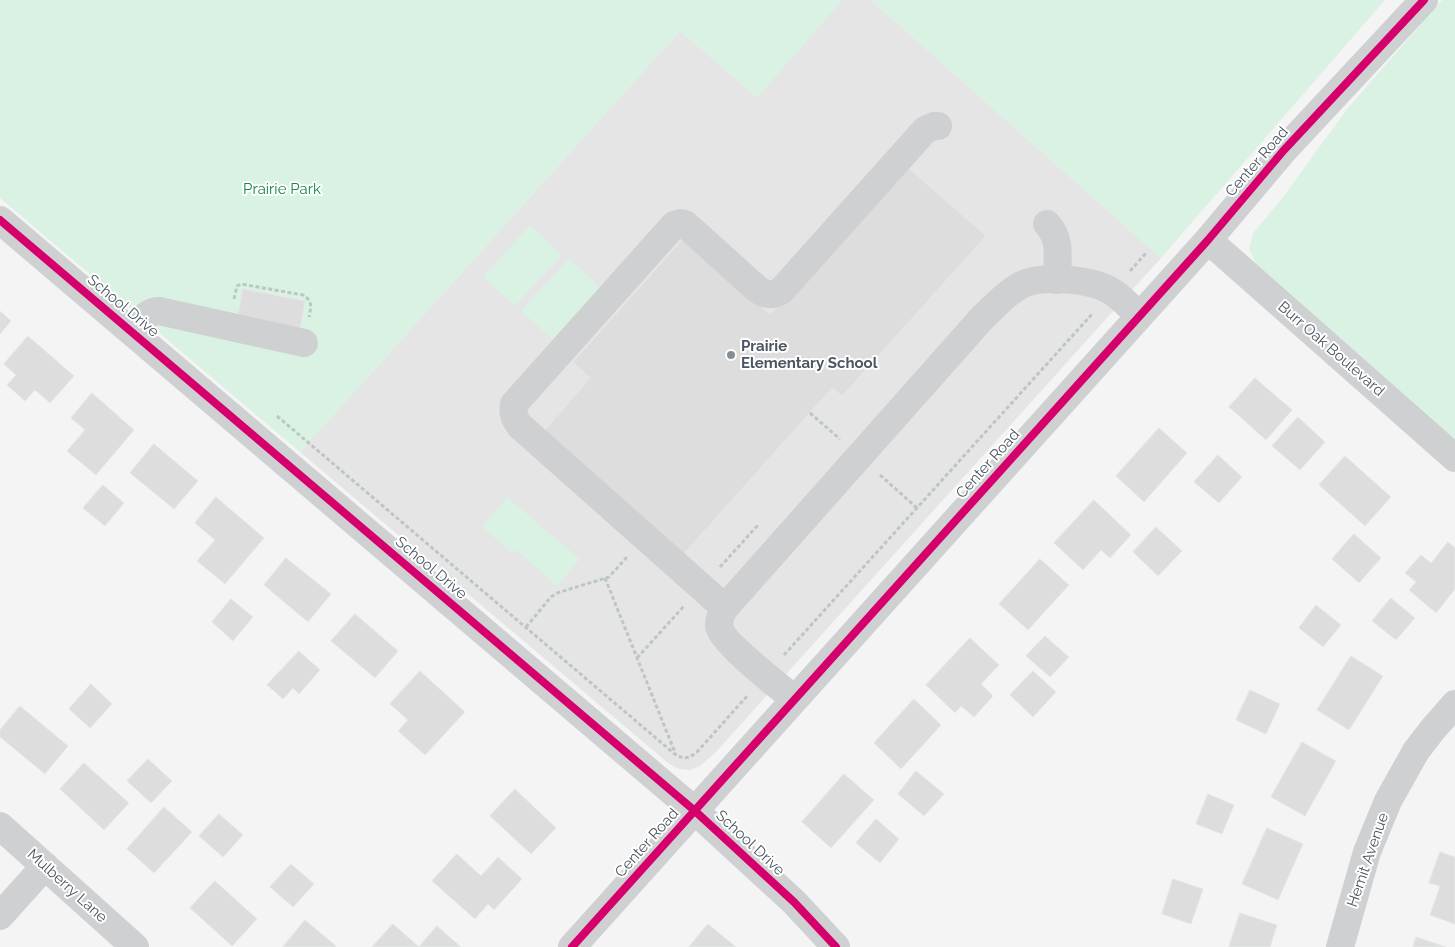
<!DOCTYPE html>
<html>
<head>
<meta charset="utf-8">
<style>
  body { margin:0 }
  canvas { display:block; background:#f4f4f4 }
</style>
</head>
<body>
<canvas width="1455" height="947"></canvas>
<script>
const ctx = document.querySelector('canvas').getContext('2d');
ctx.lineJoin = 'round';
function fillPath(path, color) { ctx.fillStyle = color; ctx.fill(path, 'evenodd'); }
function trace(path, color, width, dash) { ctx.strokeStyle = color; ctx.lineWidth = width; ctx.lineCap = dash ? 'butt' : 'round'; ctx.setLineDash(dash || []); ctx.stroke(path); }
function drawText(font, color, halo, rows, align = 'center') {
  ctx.font = font + ' Raleway,sans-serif'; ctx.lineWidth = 4; ctx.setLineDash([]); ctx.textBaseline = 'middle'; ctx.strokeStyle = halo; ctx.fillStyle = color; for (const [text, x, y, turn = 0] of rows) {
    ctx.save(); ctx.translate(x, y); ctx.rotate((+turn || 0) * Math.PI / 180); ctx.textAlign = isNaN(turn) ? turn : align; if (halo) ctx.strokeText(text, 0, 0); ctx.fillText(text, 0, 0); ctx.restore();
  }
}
fillPath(new Path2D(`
  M 842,0 L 871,0 L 1161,258 L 715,753 L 700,766 L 690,770 L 679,769 L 668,763 L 300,452 L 680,31 L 757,97 Z`), '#e6e5e6');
fillPath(new Path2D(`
  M 0,0 L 842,0 L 757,98 L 680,31 L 300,452 L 0,198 Z
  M 871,0 L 1385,0 L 1161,258 Z
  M 1442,0 L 1455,0 L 1455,439 L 1256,264 L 1249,249 L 1253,233 L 1281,200 L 1347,109 Z
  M 530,225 L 562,255 L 515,306 L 483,277 Z
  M 569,258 L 605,292 L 558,344 L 521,311 Z
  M 507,497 L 580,559 L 557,586 L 516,550 L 512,553 L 482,527 Z`), '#d9f2e3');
const building = new Path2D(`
  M 905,165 L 986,236 L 842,396 L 832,388 L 679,559 L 541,435 L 590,378 L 573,362 L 684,238 L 770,314 Z
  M 243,289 L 305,301 L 299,335 L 237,323 Z
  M 0,311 L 11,321 L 0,334 Z
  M 28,336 L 74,376 L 50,403 L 35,390 L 25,401 L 7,385 L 16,375 L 4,364 Z
  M 1255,378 L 1292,410 L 1266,440 L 1229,407 Z
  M 92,393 L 134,430 L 96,475 L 67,451 L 85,430 L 71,418 Z
  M 1298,417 L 1325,442 L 1300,470 L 1272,446 Z
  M 1159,428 L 1187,453 L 1144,502 L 1116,476 Z
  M 154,444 L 198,481 L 174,509 L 130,473 Z
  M 1218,455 L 1242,477 L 1219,503 L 1194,482 Z
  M 1345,456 L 1391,497 L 1365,526 L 1319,485 Z
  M 103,485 L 124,503 L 105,526 L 83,508 Z
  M 216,497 L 264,538 L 225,584 L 197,561 L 215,540 L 195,523 Z
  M 1094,500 L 1131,535 L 1110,558 L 1101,550 L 1083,570 L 1054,543 Z
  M 1156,527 L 1182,551 L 1158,576 L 1133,552 Z
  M 1354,534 L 1381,558 L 1359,583 L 1332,559 Z
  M 1448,542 L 1455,548 L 1455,589 L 1436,613 L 1409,590 L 1416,582 L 1405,573 L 1421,555 L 1431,563 Z
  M 286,558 L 331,594 L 308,622 L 264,585 Z
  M 1040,559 L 1069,585 L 1028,630 L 999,604 Z
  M 1391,598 L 1415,618 L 1396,640 L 1372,621 Z
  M 231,599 L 253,617 L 233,641 L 212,622 Z
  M 1316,605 L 1341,625 L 1323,647 L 1299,628 Z
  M 355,614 L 398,651 L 375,678 L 331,641 Z
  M 1045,636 L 1069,657 L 1050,677 L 1026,656 Z
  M 970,638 L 999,665 L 981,684 L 993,696 L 974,717 L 961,706 L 955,713 L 926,685 Z
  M 299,651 L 320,670 L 299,694 L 293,688 L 283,699 L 267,685 Z
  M 1351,656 L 1383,676 L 1349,730 L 1317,710 Z
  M 420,671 L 465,712 L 425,755 L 398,731 L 408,720 L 390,704 Z
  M 1033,671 L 1056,692 L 1033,717 L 1010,695 Z
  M 91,684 L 112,704 L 90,728 L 69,709 Z
  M 1250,690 L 1280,704 L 1266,734 L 1236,720 Z
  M 914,699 L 941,725 L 901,769 L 874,743 Z
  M 20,706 L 68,746 L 45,774 L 0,737 L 0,730 Z
  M 1302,742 L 1336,761 L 1305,816 L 1271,797 Z
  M 148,759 L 172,781 L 151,803 L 127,781 Z
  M 84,763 L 129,803 L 104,830 L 60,789 Z
  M 916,771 L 944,794 L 924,816 L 898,794 Z
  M 844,774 L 874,800 L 831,848 L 802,822 Z
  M 515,789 L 556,828 L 531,854 L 490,816 Z
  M 1208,794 L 1234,805 L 1222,834 L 1196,824 Z
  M 164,807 L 192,832 L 154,873 L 127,849 Z
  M 219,814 L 243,835 L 223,857 L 199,836 Z
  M 876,819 L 899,839 L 880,863 L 856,843 Z
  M 1267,828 L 1303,844 L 1278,900 L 1242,884 Z
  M 1440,852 L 1455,857 L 1455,924 L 1430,915 L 1440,886 L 1429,883 Z
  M 457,854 L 481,876 L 498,857 L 522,879 L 494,910 L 488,904 L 475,919 L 432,881 Z
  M 291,864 L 314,884 L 293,907 L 270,887 Z
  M 1173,879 L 1203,889 L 1191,924 L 1162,914 Z
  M 215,881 L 257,919 L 232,946 L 190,908 Z
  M 1240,913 L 1277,925 L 1270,947 L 1229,947 Z
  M 305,920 L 336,946 L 335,947 L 283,947 Z
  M 393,924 L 419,947 L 372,947 Z
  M 708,924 L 736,947 L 689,947 Z
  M 437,926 L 461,947 L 419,947 Z
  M 1416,937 L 1446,947 L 1413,947 Z`);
fillPath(building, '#ddddde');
trace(building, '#e5e6e7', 1);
trace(new Path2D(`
  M 1130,271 L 1146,253
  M 234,299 L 237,286 L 241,284 L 303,295 C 313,301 311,307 309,317
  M 810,413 L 840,439
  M 277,416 L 677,756 C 686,759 689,758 697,752 L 748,695
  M 880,475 L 917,508
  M 720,567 L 758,525
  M 605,578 L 676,755
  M 526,627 L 551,597 L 557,593 L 609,577 L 627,557
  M 784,655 L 1093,313
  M 637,658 L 684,606`), '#bcc7c4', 3, [4, 2.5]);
trace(new Path2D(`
  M 0,220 L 695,811 L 794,902 L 836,947
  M 1047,224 C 1062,240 1057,258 1057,280
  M 1208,240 L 1455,458
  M 133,332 C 140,323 146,311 159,311 L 304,343
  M 725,608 L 520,426 C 515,419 512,414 514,404 L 674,225 L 680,223 L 685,224 L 757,289 C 766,295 771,296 781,291 L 925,130 L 934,126 L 938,126
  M 794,699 C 780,687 721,642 719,626 C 719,621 721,615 722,611 L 983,317 C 995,306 1006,293 1021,285 C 1042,274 1095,279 1114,293 C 1123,299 1131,308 1139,316
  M 0,826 L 135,947
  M 0,916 L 45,866
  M 572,947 L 1208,240 L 1284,150 L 1424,0
  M 1340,947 L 1367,852 L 1388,801 L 1416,751 L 1433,729 L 1455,704`), '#ced0d2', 28);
trace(new Path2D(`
  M 0,220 L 695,811 L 794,902 L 836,947
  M 572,947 L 1208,240 L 1284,150 L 1424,0`), '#d6006c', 8);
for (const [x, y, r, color] of [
  [731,355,5,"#868d94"]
]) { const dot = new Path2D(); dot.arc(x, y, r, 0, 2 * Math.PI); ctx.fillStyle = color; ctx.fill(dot); trace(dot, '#fff', 2); }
drawText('15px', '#4a5661', '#fff', [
  ["Center Road",1257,162,-49],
  ["School Drive",123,306,40],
  ["Burr Oak Boulevard",1331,349,41],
  ["Center Road",988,464,-48],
  ["School Drive",431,568,40],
  ["Center Road",647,843,-48],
  ["School Drive",750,843,43],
  ["Hemit Avenue",1368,860,-71],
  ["Mulberry Lane",67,886,42]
]);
drawText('15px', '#17864f', '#fff', [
  ["Prairie Park",282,189]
]);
drawText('bold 15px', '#4a5661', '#fff', [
  ["Prairie",741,346],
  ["Elementary School",741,363]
], 'left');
</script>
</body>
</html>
